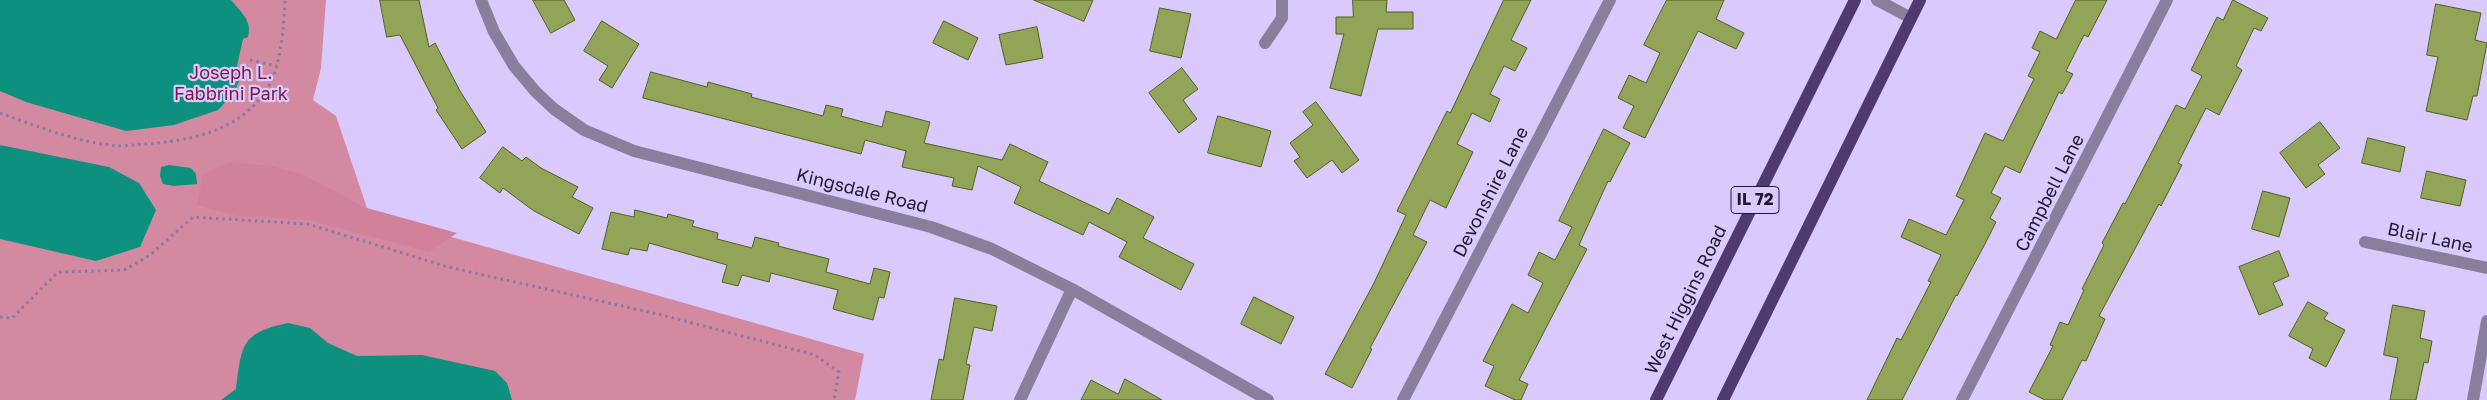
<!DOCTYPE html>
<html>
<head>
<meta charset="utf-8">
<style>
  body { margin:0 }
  canvas { display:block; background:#dac9fc }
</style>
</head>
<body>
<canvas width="2487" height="400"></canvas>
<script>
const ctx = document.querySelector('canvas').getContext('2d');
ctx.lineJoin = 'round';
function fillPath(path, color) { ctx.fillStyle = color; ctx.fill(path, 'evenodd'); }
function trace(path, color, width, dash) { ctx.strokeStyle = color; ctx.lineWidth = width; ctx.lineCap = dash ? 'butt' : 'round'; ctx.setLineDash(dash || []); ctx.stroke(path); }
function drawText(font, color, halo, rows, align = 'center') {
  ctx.font = font + ' "Golos Text",sans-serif'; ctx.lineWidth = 4.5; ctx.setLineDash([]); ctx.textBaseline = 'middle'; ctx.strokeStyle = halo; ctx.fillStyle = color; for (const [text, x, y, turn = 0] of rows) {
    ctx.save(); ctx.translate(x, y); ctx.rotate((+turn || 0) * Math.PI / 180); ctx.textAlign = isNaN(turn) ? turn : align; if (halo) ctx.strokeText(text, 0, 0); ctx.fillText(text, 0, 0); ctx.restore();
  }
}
fillPath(new Path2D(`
  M 0,0 L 326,0 L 321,68 L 313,100 L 336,116 L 367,208 L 295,172 L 374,215 L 864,354 L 855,400 L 0,400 Z`), '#d38aa0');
fillPath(new Path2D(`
  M 231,162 L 272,166 L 302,174 L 367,208 L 457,233 L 429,252 L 309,220 L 237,216 L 197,205 L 203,174 Z`), '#d2819a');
fillPath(new Path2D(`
  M 0,0 L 231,0 C 240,11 253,21 248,37 L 243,39 L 237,66 L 242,74 L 234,93 L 218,110 L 174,125 L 126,131 L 26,102 L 0,91 Z
  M 0,145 L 109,167 L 139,183 L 156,210 L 140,247 L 96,261 L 0,239 Z
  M 169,165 L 191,168 L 196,174 L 197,184 L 174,186 L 163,184 L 160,176 L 161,167 Z
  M 288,323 L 310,328 L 328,343 L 357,356 L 422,355 L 495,371 L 507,383 L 512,400 L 221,400 L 236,389 C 242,344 241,333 288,323 Z`), '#0e907f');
const building = new Path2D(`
  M 380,0 L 419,0 L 429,47 L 435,43 L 460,91 L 486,132 L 462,149 L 436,110 L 438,108 L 400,35 L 387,37 Z
  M 533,0 L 564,0 L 575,20 L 551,33 Z
  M 1034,0 L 1093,0 L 1084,21 Z
  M 1353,0 L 1387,0 L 1386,12 L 1413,12 L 1413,29 L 1378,29 L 1361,96 L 1330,88 L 1344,34 L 1336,34 L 1336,17 L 1353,17 Z
  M 1504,0 L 1531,0 L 1511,40 L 1527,48 L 1515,71 L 1504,66 L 1490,94 L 1500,99 L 1490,122 L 1472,113 L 1457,144 L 1473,152 L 1446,208 L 1430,200 L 1413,235 L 1427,242 L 1370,348 L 1372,349 L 1352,388 L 1325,374 L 1373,285 L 1406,215 L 1397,211 L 1447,111 L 1450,113 Z
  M 1667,0 L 1724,0 L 1716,19 L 1744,33 L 1736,49 L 1698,31 L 1645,138 L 1623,128 L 1634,106 L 1618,98 L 1629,75 L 1646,83 L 1660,53 L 1644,45 Z
  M 2076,0 L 2107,0 L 2088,37 L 2084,35 L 2066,71 L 2073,74 L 2062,94 L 2059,92 L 2020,173 L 2005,166 L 1991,193 L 2001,198 L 1990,218 L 1996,222 L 1986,242 L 1957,296 L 1956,295 L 1902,400 L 1867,400 L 1897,338 L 1901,340 L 1931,282 L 1928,281 L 1941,255 L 1901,237 L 1909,219 L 1946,235 L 1964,200 L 1956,196 L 1985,133 L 2003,141 L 2034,79 L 2028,76 L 2040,52 L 2032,48 L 2040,31 L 2056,39 Z
  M 2233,0 L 2268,18 L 2261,31 L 2254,28 L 2236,66 L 2242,70 L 2219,115 L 2206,108 L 2178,163 L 2182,165 L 2161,206 L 2159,204 L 2099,316 L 2105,319 L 2086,361 L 2082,360 L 2062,400 L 2045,400 L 2029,392 L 2053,346 L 2050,345 L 2060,322 L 2068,325 L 2084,290 L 2082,289 L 2104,245 L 2102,243 L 2123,203 L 2125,204 L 2176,105 L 2185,109 L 2202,76 L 2191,70 L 2217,17 L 2223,20 Z
  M 2436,4 L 2481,13 L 2475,40 L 2487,43 L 2477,96 L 2473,96 L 2467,120 L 2426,111 L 2438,57 L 2427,55 Z
  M 1160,8 L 1191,14 L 1181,58 L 1150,51 Z
  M 602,21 L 639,44 L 612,88 L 599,80 L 608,66 L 584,51 Z
  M 944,21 L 978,38 L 968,60 L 933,43 Z
  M 1037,27 L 1043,58 L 1006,65 L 999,35 Z
  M 1182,68 L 1198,89 L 1183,100 L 1197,119 L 1179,133 L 1149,93 Z
  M 651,72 L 707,87 L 708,82 L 752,94 L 751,97 L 823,116 L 826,105 L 843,109 L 841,116 L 882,127 L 886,111 L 930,122 L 924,143 L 1002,160 L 1010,144 L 1048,162 L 1039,181 L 1109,214 L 1117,198 L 1154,217 L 1143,238 L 1194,264 L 1181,290 L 1119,257 L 1127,242 L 1089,222 L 1083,235 L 1014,203 L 1021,187 L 978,166 L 972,190 L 952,186 L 954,178 L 902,167 L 906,151 L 865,140 L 861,154 L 643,98 Z
  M 1316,102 L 1359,160 L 1342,173 L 1332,160 L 1307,178 L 1294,161 L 1300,157 L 1290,143 L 1313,125 L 1303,112 Z
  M 1218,116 L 1271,131 L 1261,167 L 1208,153 Z
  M 2320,122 L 2340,148 L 2318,165 L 2325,174 L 2306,188 L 2280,153 Z
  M 1604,129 L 1630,143 L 1610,182 L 1608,181 L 1579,245 L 1587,249 L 1519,380 L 1528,384 L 1521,400 L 1515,400 L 1485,386 L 1494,366 L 1483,361 L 1512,304 L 1528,313 L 1543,283 L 1528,275 L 1539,252 L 1555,260 L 1572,227 L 1559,221 Z
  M 2368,138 L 2405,147 L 2400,172 L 2362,163 Z
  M 503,147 L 522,161 L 526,157 L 541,168 L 578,187 L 572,197 L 593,208 L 579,234 L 534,211 L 503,188 L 500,193 L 480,178 Z
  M 2427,171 L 2466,180 L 2460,206 L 2421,198 Z
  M 2263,191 L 2290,198 L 2279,237 L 2252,229 Z
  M 635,210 L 667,218 L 668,214 L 694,221 L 692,226 L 718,233 L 717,239 L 752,248 L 755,237 L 779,243 L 778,246 L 829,259 L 826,272 L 870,284 L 874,268 L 890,272 L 884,298 L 879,297 L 873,320 L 833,309 L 838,290 L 771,273 L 769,282 L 742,275 L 738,286 L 722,282 L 727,265 L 649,243 L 647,251 L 630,248 L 628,255 L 602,249 L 611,212 L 634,217 Z
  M 2279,251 L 2289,276 L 2273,283 L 2283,305 L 2259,315 L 2239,267 Z
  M 1254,297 L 1294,317 L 1281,344 L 1241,324 Z
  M 955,298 L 997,306 L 992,331 L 974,327 L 966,364 L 970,365 L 963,400 L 931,400 L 939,359 L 943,360 Z
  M 2308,302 L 2328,313 L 2324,319 L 2345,330 L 2326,367 L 2309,358 L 2313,349 L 2289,336 Z
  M 2393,305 L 2425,311 L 2420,338 L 2432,341 L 2428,363 L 2424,362 L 2416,400 L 2390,400 L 2398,358 L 2384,355 Z
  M 1125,379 L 1162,400 L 1081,400 L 1091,380 L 1118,394 Z`);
fillPath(building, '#91a457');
trace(building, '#525f20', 1);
trace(new Path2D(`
  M 250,60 L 276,66
  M 0,113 C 36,126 71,140 109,145 C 120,147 133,145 144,144 C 191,141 240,131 267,89 C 281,67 284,26 285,0
  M 0,317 L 12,318 L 58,272 L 124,270 L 149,256 L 193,217 L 308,224 L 448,267 L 662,315 L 815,355 L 839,372 L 834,400`), '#877aa0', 3, [2.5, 4]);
trace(new Path2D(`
  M 481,0 L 494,32 L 514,66 L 535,91 L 554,109 L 584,130 L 634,151 L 931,227 L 992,249 L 1072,289 L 1268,400
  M 1877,0 L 1911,18
  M 1265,43 L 1282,18 L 1282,0
  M 2365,242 L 2487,268
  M 1020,400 L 1072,289
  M 1403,400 L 1610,0
  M 1962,400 L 2167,0
  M 2473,400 L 2487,321`), '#897f9d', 12);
trace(new Path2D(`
  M 1656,400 L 1855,0
  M 1723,400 L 1920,0`), '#4e3a6e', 12);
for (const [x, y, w] of [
  [1755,200,48]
]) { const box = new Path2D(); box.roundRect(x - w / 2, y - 13.5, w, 27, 4); ctx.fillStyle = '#dac9fc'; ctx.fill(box); trace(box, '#1f172d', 1); }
drawText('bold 16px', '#1f172d', null, [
  ["IL 72",1755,200]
]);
drawText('18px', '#791942', '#dac9fc', [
  ["Joseph L.",231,73],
  ["Fabbrini Park",231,94]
]);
drawText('18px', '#1f172d', '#dac9fc', [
  ["Kingsdale Road",862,191,14],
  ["Devonshire Lane",1491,192,-63],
  ["Campbell Lane",2050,193,-63],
  ["Blair Lane",2430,238,12],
  ["West Higgins Road",1686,300,-64]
]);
</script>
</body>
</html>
